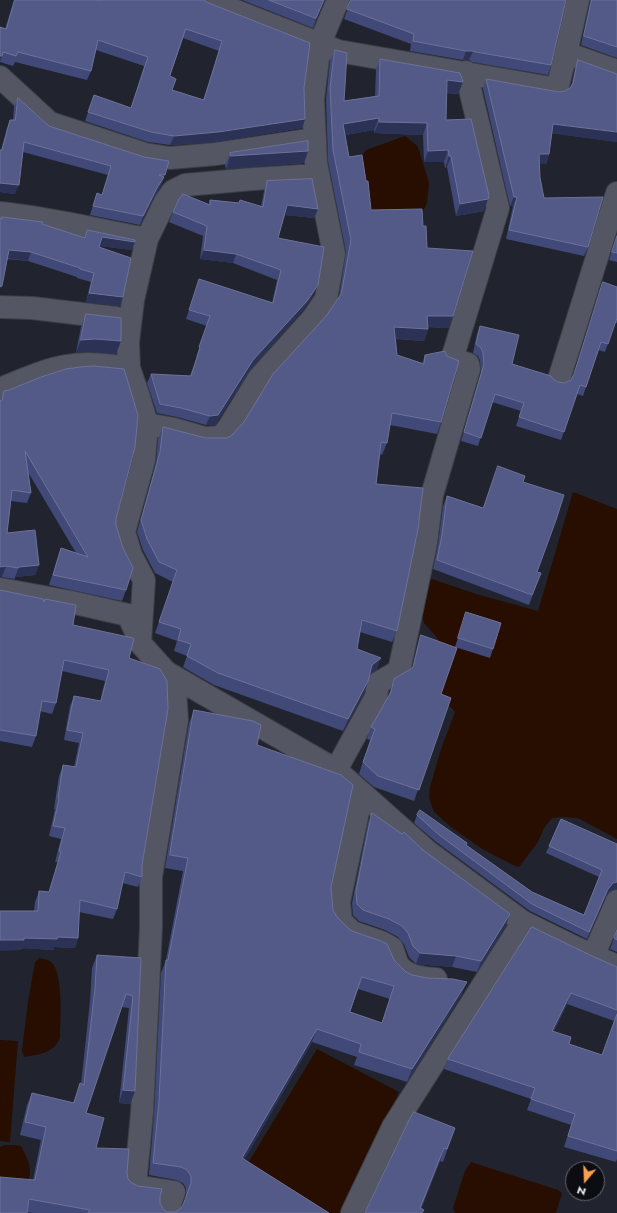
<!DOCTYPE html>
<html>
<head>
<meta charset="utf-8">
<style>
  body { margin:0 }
  #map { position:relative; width:617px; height:1213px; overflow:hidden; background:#21242e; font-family:Jost,sans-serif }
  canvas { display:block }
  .north { position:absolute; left:565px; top:1161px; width:40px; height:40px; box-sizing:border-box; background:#0c0d12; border:1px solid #66676d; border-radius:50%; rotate:199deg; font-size:11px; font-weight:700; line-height:16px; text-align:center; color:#edeff6 }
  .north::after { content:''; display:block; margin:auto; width:14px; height:18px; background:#fa9f4f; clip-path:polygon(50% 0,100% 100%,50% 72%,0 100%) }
</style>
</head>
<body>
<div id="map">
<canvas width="617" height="1213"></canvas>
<div class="north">N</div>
</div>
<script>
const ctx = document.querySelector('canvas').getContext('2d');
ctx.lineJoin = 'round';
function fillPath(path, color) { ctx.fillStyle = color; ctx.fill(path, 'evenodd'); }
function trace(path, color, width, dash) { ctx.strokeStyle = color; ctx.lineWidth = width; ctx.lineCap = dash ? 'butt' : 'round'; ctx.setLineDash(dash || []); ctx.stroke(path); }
fillPath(new Path2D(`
  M 405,136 L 414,143 L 418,147 L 429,183 L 427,203 L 423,211 L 416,213 L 376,217 L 371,209 L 361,158 L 366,150 Z
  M 573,492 L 617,509 L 617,839 L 578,818 L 564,817 L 552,818 L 544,828 L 538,842 L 519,867 L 513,865 L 484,850 L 452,828 L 434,812 L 429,798 L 430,787 L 440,752 L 455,712 L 451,707 L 433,701 L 445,659 L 438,639 L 424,623 L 421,612 L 427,581 L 432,579 L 476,594 L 538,611 Z
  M 39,958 C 43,959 48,959 51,962 C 64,973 60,1022 60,1038 C 53,1054 39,1054 24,1057 L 22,1050 L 28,1002 L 35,962 Z
  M 0,1040 L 18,1041 L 10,1142 L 0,1141 Z
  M 317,1049 L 399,1092 L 342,1213 L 313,1213 L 245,1168 Z
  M 5,1145 L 14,1145 L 21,1146 C 26,1155 34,1171 28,1180 L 0,1186 L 0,1147 Z
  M 471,1162 L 558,1190 L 562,1193 L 556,1213 L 455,1213 L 453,1208 L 465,1171 Z`), '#270e00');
const minor = new Path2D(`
  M 208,0 L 338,51 L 557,89 L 566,53 L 617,71
  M 566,53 L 578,0
  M 0,77 L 50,123 L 145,154 L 170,158 L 216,154 L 315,139
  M 318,175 L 253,179 L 185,185 L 173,191 L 165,202 L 147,239 L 133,300 L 128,342 L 129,368 L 138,394 L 147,424 L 144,460 L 124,532 L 131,555 L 144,580 L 140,643 L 166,672 L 336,770 L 427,851 L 523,922 L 574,947 L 617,966
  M 0,213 C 50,218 98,230 147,239
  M 0,307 L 32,308 L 116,318
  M 559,379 L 617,193
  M 0,389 C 20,381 46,369 67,366 C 87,362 109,365 129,368
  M 147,424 L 174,429 L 205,438 L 221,437 L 229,427 L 259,378 L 313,318 L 326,299 L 334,254 L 316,163 L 313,99 L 320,43 L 338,0
  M 0,589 L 71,602 L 128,615 L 140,641
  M 166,672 L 175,688 L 177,720 L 151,877 L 151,927 L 142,1113 L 135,1186 L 174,1192 L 167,1213
  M 336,770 L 376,697 L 378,683 L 399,671 L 426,543 L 432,495 L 469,369 L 468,364 L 452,359 L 498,208 L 466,72
  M 362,793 L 339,902 L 341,921 L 352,932 L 381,942 L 392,948 C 394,953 395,958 397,963 C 405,977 422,978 436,979
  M 593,956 L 617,901
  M 352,1213 L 393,1127 L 523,922`);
trace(minor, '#3d3f47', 24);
trace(minor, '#545763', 22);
fillPath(new Path2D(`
  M 14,0 L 96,0 L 100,1 L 204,0 L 304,88 L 305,119 L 302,128 L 215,142 L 170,145 L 148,142 L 85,121 L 94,95 L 131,108 L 144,66 L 96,50 L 91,71 L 87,80 L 15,62 L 13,66 L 0,62 L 0,27 L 5,29 ZM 183,38 L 219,51 L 203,100 L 172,90 L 170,76 Z
  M 242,0 L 324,0 L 313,28 Z
  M 350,0 L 566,0 L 551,65 L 548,75 L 472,62 L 469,60 L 463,60 L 410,51 L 411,44 L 344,19 L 350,3 Z
  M 590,0 L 617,0 L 617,58 L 581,45 L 590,2 Z
  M 335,50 L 344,101 L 375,96 L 376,70 L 380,59 L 463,82 L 458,94 L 446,93 L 446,120 L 484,211 L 456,216 L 447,167 L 445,168 L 444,162 L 424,162 L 423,135 L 374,133 L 374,130 L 345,135 L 349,157 L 371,210 L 423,226 L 427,248 L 453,316 L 448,328 L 428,327 L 428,329 L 424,341 L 396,339 L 397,355 L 422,364 L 425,355 L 441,422 L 437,434 L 390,425 L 387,443 L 382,455 L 380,454 L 376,484 L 397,631 L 392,642 L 360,632 L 357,649 L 377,669 L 370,675 L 364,693 L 343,731 L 214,685 L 183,667 L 187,656 L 174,651 L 177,641 L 155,633 L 173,582 L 155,573 L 143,550 L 137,532 L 156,463 L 158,439 L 163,427 L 206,438 L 226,438 L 231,436 L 244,422 L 327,315 L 339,297 L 346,252 L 328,161 L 326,99 L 330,61 Z
  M 578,60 L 617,74 L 617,142 L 552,133 L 549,154 L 546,164 L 540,163 L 540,178 L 544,198 L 588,247 L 584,256 L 506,239 L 513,206 L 510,206 L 483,89 L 486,79 L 559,92 L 565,91 L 570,88 L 571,87 L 575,69 Z
  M 18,98 L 49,126 L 144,157 L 169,161 L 161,186 L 154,197 L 140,225 L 90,215 L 94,202 L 97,193 L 102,195 L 108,175 L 23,152 L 15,194 L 0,192 L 0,150 L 1,150 L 7,128 L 10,120 L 13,120 L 14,107 Z
  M 308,151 L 304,163 L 226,169 L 225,165 L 230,153 Z
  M 267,181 L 318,209 L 314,218 L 285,215 L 278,238 L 314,294 L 303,310 L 250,370 L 215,425 L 206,425 L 177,417 L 157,413 L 147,383 L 151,374 L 190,376 L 197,357 L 196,357 L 207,326 L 186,319 L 196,289 L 272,303 L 277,280 L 233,263 L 200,259 L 203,236 L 169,222 L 173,212 L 209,204 L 210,200 L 261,206 L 264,191 Z
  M 2,217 L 42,224 L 84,238 L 87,230 L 132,250 L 100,246 L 99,247 L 123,297 L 120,306 L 86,302 L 91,282 L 77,278 L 77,277 L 28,261 L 7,259 L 2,219 Z
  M 617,235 L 617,262 L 609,260 Z
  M 603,282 L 617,287 L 617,323 L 615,323 L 605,352 L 598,350 L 583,396 L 577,394 L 561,440 L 516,426 L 521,411 L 492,402 L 478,446 L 461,441 L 481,372 L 480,361 L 478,356 L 473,353 L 477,334 L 480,326 L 512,364 L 553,379 L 558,382 L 565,383 L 571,380 L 573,376 Z
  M 86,314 L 116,354 L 91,352 L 76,352 L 81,327 Z
  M 4,391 L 116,519 L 116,525 L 126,590 L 122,601 L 49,585 L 61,548 L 76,553 L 28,472 L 31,493 L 27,503 L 11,501 L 7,533 L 39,565 L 35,575 L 15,577 L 15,579 L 2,577 L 0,401 Z
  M 523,482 L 537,572 L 541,573 L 529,605 L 433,569 L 438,545 L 443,506 L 447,496 L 483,508 Z
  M 0,590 L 44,602 L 73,625 L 129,658 L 142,865 L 142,877 L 138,887 L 122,883 L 117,909 L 113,919 L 79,912 L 78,938 L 75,948 L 54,947 L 54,950 L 21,948 L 21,950 L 34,911 L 35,902 L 39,891 L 49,892 L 58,862 L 55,862 L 61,839 L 49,836 L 55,809 L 54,809 L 59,776 L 63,765 L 74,767 L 79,743 L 64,740 L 70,706 L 74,696 L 100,701 L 105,681 L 62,671 L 56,703 L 52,714 L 40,711 L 36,736 L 32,747 L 0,741 Z
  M 466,612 L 493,649 L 490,658 L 455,647 Z
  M 421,635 L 441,694 L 451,698 L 414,801 L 374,787 L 359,774 L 370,740 L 367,739 L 371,727 L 388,697 L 394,679 L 409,670 L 412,668 L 417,647 Z
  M 194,710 L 257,745 L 331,887 L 333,910 L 337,917 L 348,928 L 394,960 L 406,972 L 412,975 L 462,994 L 407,1082 L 354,1065 L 357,1057 L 312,1042 L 244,1160 L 329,1213 L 33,1213 L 27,1212 L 33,1180 L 41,1140 L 20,1135 L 27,1105 L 32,1093 L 73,1103 L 80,1083 L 81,1084 L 90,1001 L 92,968 L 97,955 L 141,958 L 135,1091 L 130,1104 L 119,1103 L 129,1008 L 122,1007 L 86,1113 L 96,1148 L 127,1172 L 128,1179 L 132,1183 L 160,1196 L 160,1203 L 163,1209 L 167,1212 L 175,1212 L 180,1209 L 183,1206 L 186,1196 L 186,1188 L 183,1183 L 176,1180 L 149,1175 L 154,1114 L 161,973 L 166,960 L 183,871 L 165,868 L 189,723 ZM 358,989 L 390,999 L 382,1023 L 350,1012 Z
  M 372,813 L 506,925 L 477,972 L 452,967 L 416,964 L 409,957 L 404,944 L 398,937 L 385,930 L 359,921 L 353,915 L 352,903 L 368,823 Z
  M 417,815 L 467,843 L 466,846 L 532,892 L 584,915 L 599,877 L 546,853 L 561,819 L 617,889 L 610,891 L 606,896 L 587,939 L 530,911 L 435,841 L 414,823 Z
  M 617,930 L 617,952 L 610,949 Z
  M 592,956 L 617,967 L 617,1159 L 616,1162 L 564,1147 L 571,1125 L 527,1110 L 531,1099 L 444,1069 L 448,1059 ZM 567,1004 L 614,1021 L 602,1055 L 569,1044 L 554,1031 Z
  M 455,1128 L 443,1162 L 440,1161 L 421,1209 L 365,1213 Z`), '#414979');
fillPath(new Path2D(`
  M 324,0 L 313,28 L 316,18 Z
  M 466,51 L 473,51 L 469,60 L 463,60 Z
  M 0,56 L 2,56 L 0,62 Z
  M 447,80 L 463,82 L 458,94 L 442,92 Z
  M 379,118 L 374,130 L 339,136 L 343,124 Z
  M 305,119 L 302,128 L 215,142 L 170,145 L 174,136 Z
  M 379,122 L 427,123 L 423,135 L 374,133 Z
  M 553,124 L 617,132 L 617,142 L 549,133 Z
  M 448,150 L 444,162 L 424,162 L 428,151 Z
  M 308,151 L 304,163 L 226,169 L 230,156 Z
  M 539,154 L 549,154 L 546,164 L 536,163 Z
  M 449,156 L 451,156 L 447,167 L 445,168 Z
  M 159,175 L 165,175 L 161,186 L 154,197 L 140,225 L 143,216 L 157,188 Z
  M 0,183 L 19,185 L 15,194 L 0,192 Z
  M 514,197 L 517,197 L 513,206 L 510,206 Z
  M 488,199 L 484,211 L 456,216 L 460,204 Z
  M 287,205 L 318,209 L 314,218 L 284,215 Z
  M 102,237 L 135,242 L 132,250 L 98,246 Z
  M 9,250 L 31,252 L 28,261 L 6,258 Z
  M 204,250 L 236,254 L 233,263 L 200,259 Z
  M 318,285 L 314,294 L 303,310 L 250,370 L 215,425 L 206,425 L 210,416 L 253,360 Z
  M 89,293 L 123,297 L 120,306 L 86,302 Z
  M 427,316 L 453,316 L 448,328 L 423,327 Z
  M 394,327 L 428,329 L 424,341 L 390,338 Z
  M 95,339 L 121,341 L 116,354 L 91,352 L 76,352 L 81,340 Z
  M 39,565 L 35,575 L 15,577 L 19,567 Z
  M 6,566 L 2,577 L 0,577 L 0,567 Z
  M 381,658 L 377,669 L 368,676 L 372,665 Z
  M 368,681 L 364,693 L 343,731 L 348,719 Z
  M 617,882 L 617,889 L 610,891 L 606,896 L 587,939 L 608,889 L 613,883 Z
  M 510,914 L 506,925 L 477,972 L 481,961 Z
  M 58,937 L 78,938 L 75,948 L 54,947 L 54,950 L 21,948 L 21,950 L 0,951 L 0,940 L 24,938 Z
  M 420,953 L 456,956 L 452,967 L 416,964 Z
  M 467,982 L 462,994 L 407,1082 L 412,1069 Z
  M 571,993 L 567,1004 L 548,1042 L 552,1031 Z
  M 317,1029 L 312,1042 L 238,1171 L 242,1158 Z
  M 123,1090 L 135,1091 L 130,1104 L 119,1103 Z
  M 444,1148 L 440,1161 L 419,1213 Z`), '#2c3256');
const building = new Path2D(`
  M 15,0 L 96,0 L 100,1 L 100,0 L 204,0 L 206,2 L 310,43 L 304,88 L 305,119 L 218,132 L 174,136 L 151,132 L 88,112 L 94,95 L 131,108 L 148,57 L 98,40 L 91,71 L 18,52 L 16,56 L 3,52 L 2,56 L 0,56 L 0,27 L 6,29 ZM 186,29 L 222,41 L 204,100 L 172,90 L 176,79 L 170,76 Z
  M 269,0 L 324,0 L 316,18 Z
  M 351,0 L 566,0 L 551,65 L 476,52 L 473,51 L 466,51 L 413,41 L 414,34 L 347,9 Z
  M 592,0 L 617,0 L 617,47 L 584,36 Z
  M 335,50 L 347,53 L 344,101 L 379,96 L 380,59 L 460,73 L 463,82 L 447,80 L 446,120 L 471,119 L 489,196 L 488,199 L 460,204 L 451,156 L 449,156 L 448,150 L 428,151 L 427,123 L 379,122 L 379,118 L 343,124 L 349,157 L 362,155 L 366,181 L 368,181 L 371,210 L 422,209 L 423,226 L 426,226 L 427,248 L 473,251 L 453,316 L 427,316 L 428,329 L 394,327 L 397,355 L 424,364 L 425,355 L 445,351 L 447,356 L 459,361 L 441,422 L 392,413 L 387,443 L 381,442 L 376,484 L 423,488 L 418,529 L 397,631 L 362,620 L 357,649 L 381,658 L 372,665 L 368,681 L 348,719 L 218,673 L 187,656 L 191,644 L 178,640 L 181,629 L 159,622 L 177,570 L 159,562 L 147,539 L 141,520 L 160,452 L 163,427 L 175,430 L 206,438 L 226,438 L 231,436 L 244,422 L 273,374 L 327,315 L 341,294 L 342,290 L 351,240 L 333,150 L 330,88 Z
  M 578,60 L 617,74 L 617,132 L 553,124 L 549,154 L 539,154 L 540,178 L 544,198 L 603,197 L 588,247 L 509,230 L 517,197 L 514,197 L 486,79 L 559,92 L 565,91 L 570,88 L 573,83 Z
  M 18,98 L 49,126 L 144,157 L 169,161 L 165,175 L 159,175 L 164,177 L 157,188 L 143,216 L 93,206 L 97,193 L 102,195 L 111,166 L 24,142 L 19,185 L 0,183 L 0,150 L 2,150 L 10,120 L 15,120 Z
  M 308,141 L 308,151 L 230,156 L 230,153 Z
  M 312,179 L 318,209 L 287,205 L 278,238 L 324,247 L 318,285 L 307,301 L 253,360 L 218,415 L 210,416 L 181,408 L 160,404 L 151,374 L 191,376 L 200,348 L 199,347 L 210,316 L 189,310 L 199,279 L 273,303 L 281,270 L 236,254 L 204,250 L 207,226 L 173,212 L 179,199 L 183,194 L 210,205 L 210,200 L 239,203 L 240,200 L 263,207 L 267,181 Z
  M 2,217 L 43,222 L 42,224 L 85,238 L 87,230 L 135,240 L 135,242 L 102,237 L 99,247 L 131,258 L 123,297 L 89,293 L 94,273 L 80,269 L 80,268 L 31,252 L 9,250 L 2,286 L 0,287 L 0,218 L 2,219 Z
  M 617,236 L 617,253 L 612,252 Z
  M 603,282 L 617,287 L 617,318 L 608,344 L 601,342 L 586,387 L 580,385 L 564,432 L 519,417 L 524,403 L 495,394 L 481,438 L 464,432 L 484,364 L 483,353 L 481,348 L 476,344 L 480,326 L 519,335 L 512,364 L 551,376 L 553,379 L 558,382 L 565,383 L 571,380 L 574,374 Z
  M 86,314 L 121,318 L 121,341 L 95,339 L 81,340 Z
  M 94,366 L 124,369 L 138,415 L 135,447 L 116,519 L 116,525 L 123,548 L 133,568 L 126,590 L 53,575 L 61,548 L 88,557 L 25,451 L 31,493 L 12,490 L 7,533 L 35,530 L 39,565 L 19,567 L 18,568 L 6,566 L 0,567 L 0,401 L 2,400 L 4,391 L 9,390 L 41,377 L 66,369 L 80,367 Z
  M 498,466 L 525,476 L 523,482 L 564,495 L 556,520 L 537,572 L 541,573 L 532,595 L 437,560 L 442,535 L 447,496 L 483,508 Z
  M 0,590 L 43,599 L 44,602 L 45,599 L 76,605 L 73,625 L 133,638 L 134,639 L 129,658 L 160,669 L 167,681 L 168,709 L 142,865 L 142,877 L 125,872 L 117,909 L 80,900 L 78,938 L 58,937 L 57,939 L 24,938 L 24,940 L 0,940 L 0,911 L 38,911 L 39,891 L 49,892 L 61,852 L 59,851 L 65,828 L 53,826 L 59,799 L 58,798 L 63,765 L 76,767 L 83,733 L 67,730 L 74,696 L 101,701 L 109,670 L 64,660 L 56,703 L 42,701 L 36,736 L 0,730 Z
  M 466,612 L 501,623 L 493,649 L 458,638 Z
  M 421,635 L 457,648 L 441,694 L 451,698 L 419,790 L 378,776 L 363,762 L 375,729 L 371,727 L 391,692 L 394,679 L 409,670 L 413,667 Z
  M 194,710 L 253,721 L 261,725 L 257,745 L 341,775 L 353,785 L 331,887 L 333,910 L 337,917 L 348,928 L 352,931 L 381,941 L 387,944 L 394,960 L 406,972 L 412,975 L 427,978 L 453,979 L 467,982 L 412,1069 L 359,1052 L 361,1044 L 317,1029 L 242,1158 L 329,1213 L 88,1213 L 90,1210 L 29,1199 L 27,1213 L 0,1213 L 0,1177 L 35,1180 L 46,1127 L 25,1122 L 32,1093 L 74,1103 L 80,1083 L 84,1085 L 95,988 L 97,955 L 141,958 L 135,1091 L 123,1090 L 133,996 L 126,994 L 86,1113 L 104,1118 L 96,1148 L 129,1149 L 127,1172 L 128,1179 L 132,1183 L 138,1186 L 162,1189 L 160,1196 L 160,1203 L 163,1209 L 167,1212 L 175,1212 L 180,1209 L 183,1205 L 191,1183 L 191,1176 L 187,1170 L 181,1167 L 153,1163 L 159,1101 L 166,960 L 168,960 L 188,858 L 170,855 ZM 362,977 L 394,986 L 382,1023 L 350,1012 Z
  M 420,810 L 467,843 L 466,845 L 532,892 L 584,915 L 602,870 L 549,846 L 561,819 L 617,844 L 617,882 L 613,883 L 608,889 L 589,932 L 532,904 L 438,834 L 417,815 Z
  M 372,813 L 402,834 L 404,832 L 423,850 L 510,914 L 481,961 L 456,956 L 420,953 L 413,946 L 408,933 L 402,926 L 389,919 L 363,910 L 357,904 L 356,892 Z
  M 532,927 L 592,956 L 617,967 L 617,1010 L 571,993 L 552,1031 L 571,1037 L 569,1044 L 602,1055 L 617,1014 L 617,1151 L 568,1136 L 575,1114 L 531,1099 L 535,1088 L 448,1059 Z
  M 617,930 L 617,940 L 614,938 Z
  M 414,1112 L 455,1128 L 447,1149 L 444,1148 L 420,1208 L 424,1210 L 422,1213 L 365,1213 L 368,1206 L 409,1120 Z`);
fillPath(building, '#535a87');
trace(building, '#6c7298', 1);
</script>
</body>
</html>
